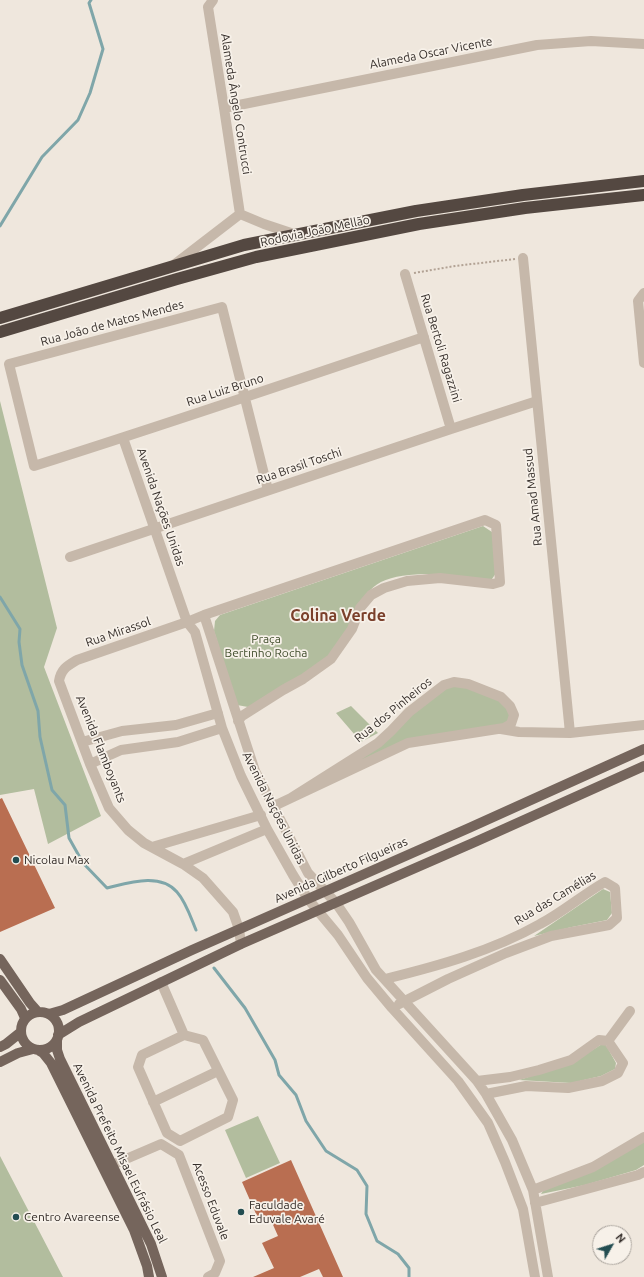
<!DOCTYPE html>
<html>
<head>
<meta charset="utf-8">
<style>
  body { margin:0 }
  #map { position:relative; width:644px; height:1277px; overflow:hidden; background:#efe7dd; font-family:Ubuntu,sans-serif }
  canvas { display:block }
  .north { position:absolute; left:592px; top:1225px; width:40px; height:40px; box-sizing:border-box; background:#f7f1e9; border:1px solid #a9a39c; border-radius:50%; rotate:51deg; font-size:11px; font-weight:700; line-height:16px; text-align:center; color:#342d29 }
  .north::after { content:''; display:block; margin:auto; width:14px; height:18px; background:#234d51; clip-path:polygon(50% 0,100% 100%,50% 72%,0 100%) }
</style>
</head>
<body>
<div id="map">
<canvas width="644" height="1277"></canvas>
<div class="north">N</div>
</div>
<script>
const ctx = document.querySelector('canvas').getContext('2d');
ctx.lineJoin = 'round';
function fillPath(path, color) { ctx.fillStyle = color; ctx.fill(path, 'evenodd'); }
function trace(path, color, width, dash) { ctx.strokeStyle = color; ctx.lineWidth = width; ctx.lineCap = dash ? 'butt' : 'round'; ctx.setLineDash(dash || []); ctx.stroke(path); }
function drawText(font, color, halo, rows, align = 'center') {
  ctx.font = font + ' Ubuntu,sans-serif'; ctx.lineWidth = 3.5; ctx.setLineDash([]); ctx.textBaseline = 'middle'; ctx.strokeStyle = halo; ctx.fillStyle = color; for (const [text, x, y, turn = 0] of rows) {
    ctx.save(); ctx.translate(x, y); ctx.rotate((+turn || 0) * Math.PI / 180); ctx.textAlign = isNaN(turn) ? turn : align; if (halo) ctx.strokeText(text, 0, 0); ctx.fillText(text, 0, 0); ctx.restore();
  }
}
fillPath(new Path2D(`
  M 0,401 L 57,628 L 44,667 L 101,816 L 48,844 L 34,789 L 0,795 Z
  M 483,526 L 492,532 L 496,573 L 492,579 C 478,581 472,578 459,576 C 438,573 401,572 381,582 C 358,594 357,623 342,642 C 317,672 282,689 248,707 L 237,705 L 214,631 L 215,621 L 220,615 Z
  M 454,685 L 467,687 L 500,700 L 511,715 L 509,723 L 407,741 L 329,777 L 445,688 Z
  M 351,706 L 378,733 L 361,742 L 336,713 Z
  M 603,889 L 610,892 L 612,913 L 607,920 L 572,927 L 534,936 Z
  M 602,1044 L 606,1045 L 616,1063 L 615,1069 L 601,1076 L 571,1083 L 519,1080 L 572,1063 Z
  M 258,1116 L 280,1163 L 246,1178 L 225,1130 Z
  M 644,1141 L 644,1165 L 636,1170 L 585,1185 L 541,1194 L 543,1191 Z
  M 0,1156 L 63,1277 L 0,1277 Z`), '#b2bd9e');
trace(new Path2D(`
  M 0,226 L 42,157 L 78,120 L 90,93 L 103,49 L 89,3 L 91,0
  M 0,597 L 20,629 L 19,642 L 22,665 L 38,711 L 40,737 L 52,790 L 65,805 L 69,838 L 83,863 L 107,888 C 128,883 160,872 177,892 C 186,902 191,918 196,930
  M 214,968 L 245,1008 L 275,1060 L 279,1075 L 296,1095 L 306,1121 L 326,1151 L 357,1170 L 367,1186 L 366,1214 L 377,1241 L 398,1254 L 409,1268 L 409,1277`), '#7fa6a9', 3);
fillPath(new Path2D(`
  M 2,798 L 55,908 L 0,932 L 0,799 Z
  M 291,1160 L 343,1277 L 323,1277 L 319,1269 L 300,1277 L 253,1277 L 274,1268 L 262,1243 L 278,1236 L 270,1218 L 260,1223 L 242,1182 Z`), '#b96e51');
trace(new Path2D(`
  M 414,273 L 455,266 L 515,259`), '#b2a294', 2, [2, 2]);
trace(new Path2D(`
  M 213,0 L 208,7 L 224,108 L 240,214
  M 224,108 L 537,45 L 591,41 L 644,44
  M 523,258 L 570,733
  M 175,264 L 240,214 L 264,224 L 297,235
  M 405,274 L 451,429
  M 644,293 L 638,301 L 644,363
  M 123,438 L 187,622 L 195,632 L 222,728 L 241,776 L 267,829 L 293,875 L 308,899 L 338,935 L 367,978 L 392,1008 L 458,1081 L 488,1123 L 505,1162 L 523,1209 L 535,1277
  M 268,490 L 222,307 L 9,364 L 34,466 C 164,425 294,381 424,337
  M 70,557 L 451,429 L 537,401
  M 204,615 L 255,771 L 308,873 L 336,903 L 349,922 L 376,970 L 477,1081 L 486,1094 L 512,1140 L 533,1190 L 548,1277
  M 238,721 L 242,716 L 283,690 L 303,679 L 331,659 L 352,629 L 360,608 L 371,595 L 384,588 L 407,581 L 440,578 L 493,584 L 500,582 L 496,525 L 485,520 L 204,615 L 187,622 L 77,660 C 67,666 61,669 59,681 L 90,764 L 109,808 L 128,830 L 144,843 L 183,864 L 203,878 L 233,912 L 239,929 L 241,944
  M 501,729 L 519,732 L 570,733 L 644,725
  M 82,742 L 122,731 L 176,725 L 218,713
  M 90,764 L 121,750 L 178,742 L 222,728
  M 274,806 L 408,743 L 504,728 L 511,724 L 514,715 L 510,706 L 501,697 L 468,684 L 454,682 L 444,685 L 409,712 L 391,731 L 378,743 L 291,798
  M 152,847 L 261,815
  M 183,864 L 267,829
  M 385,979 C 438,966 492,951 540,924 C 563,912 582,895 605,882 L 615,888 L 617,918 L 609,925 L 551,936 L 506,953 L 448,979 L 399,1004
  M 161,982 L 184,1035
  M 184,1035 L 203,1040 L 233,1100 L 228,1117 L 180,1141 L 167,1133 L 138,1067 L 142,1055 Z
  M 608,1041 L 630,1011
  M 477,1081 L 510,1077 L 539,1070 L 571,1060 L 599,1040 L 608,1041 L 623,1063 L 618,1073 L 602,1081 L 568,1088 L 526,1086 L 486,1094
  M 153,1102 L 218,1071
  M 112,1165 L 161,1144 L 179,1155 L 220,1261 L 215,1273 L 208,1277
  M 533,1190 L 593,1167 L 644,1137
  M 535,1203 L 638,1175 L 644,1172`), '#c6b8aa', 10);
trace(new Path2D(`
  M 0,959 L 30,1003 L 38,1012
  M 0,980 L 21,1009 L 25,1018
  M21 1031a19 19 0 1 1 38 0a19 19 0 1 1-38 0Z
  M 49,1014 L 63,1010 L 192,950 L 469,828 L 644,749
  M 58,1035 L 79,1022 L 241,944 L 475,842 L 644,766
  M 57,1040 L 57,1050 L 60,1059 L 151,1244 L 162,1277
  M 0,1047 L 6,1044 L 21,1032
  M 38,1050 L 43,1053 L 51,1063 L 134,1230 L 147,1266 L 149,1277
  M 0,1062 L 18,1053 L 33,1049`), '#75655c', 10);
trace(new Path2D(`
  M 0,318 L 244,245 L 416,211 L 523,195 L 644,181
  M 0,332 L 177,279 L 256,257 L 419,224 L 525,208 L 644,195`), '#544841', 12);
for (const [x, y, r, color] of [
  [16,860,4,"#234d51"],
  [241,1212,4,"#234d51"],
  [16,1217,4,"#234d51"]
]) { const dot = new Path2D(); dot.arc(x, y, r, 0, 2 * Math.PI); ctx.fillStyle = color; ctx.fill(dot); trace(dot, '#f7f1e9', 1.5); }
drawText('12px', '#342d29', '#f7f1e9', [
  ["Alameda Oscar Vicente",431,53,-11],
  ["Alameda Ângelo Contrucci",236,104,81],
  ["Rodovia João Mellão",315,231,-12],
  ["Rua João de Matos Mendes",112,323,-15],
  ["Rua Bertoli Ragazzini",441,348,73],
  ["Rua Luiz Bruno",225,390,-18],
  ["Rua Brasil Toschi",299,466,-19],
  ["Rua Amad Massud",533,497,-96],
  ["Avenida Nações Unidas",161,507,71],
  ["Rua Mirassol",118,632,-19],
  ["Rua dos Pinheiros",393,710,-39],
  ["Avenida Flamboyants",101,749,68],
  ["Avenida Nações Unidas",274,808,63],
  ["Avenida Gilberto Filgueiras",341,870,-24],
  ["Rua das Camélias",555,898,-31],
  ["Avenida Prefeito Misael Eufrásio Leal",120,1153,64],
  ["Acesso Eduvale",211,1201,69]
]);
drawText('12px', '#43502f', '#f7f1e9', [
  ["Praça",266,639],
  ["Bertinho Rocha",266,653]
]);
drawText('12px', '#342d29', '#f7f1e9', [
  ["Nicolau Max",24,860],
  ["Faculdade",249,1205],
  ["Eduvale Avaré",249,1219],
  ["Centro Avareense",24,1217]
], 'left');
drawText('bold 16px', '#7b402b', '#f7f1e9', [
  ["Colina Verde",338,616]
]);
</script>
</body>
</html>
